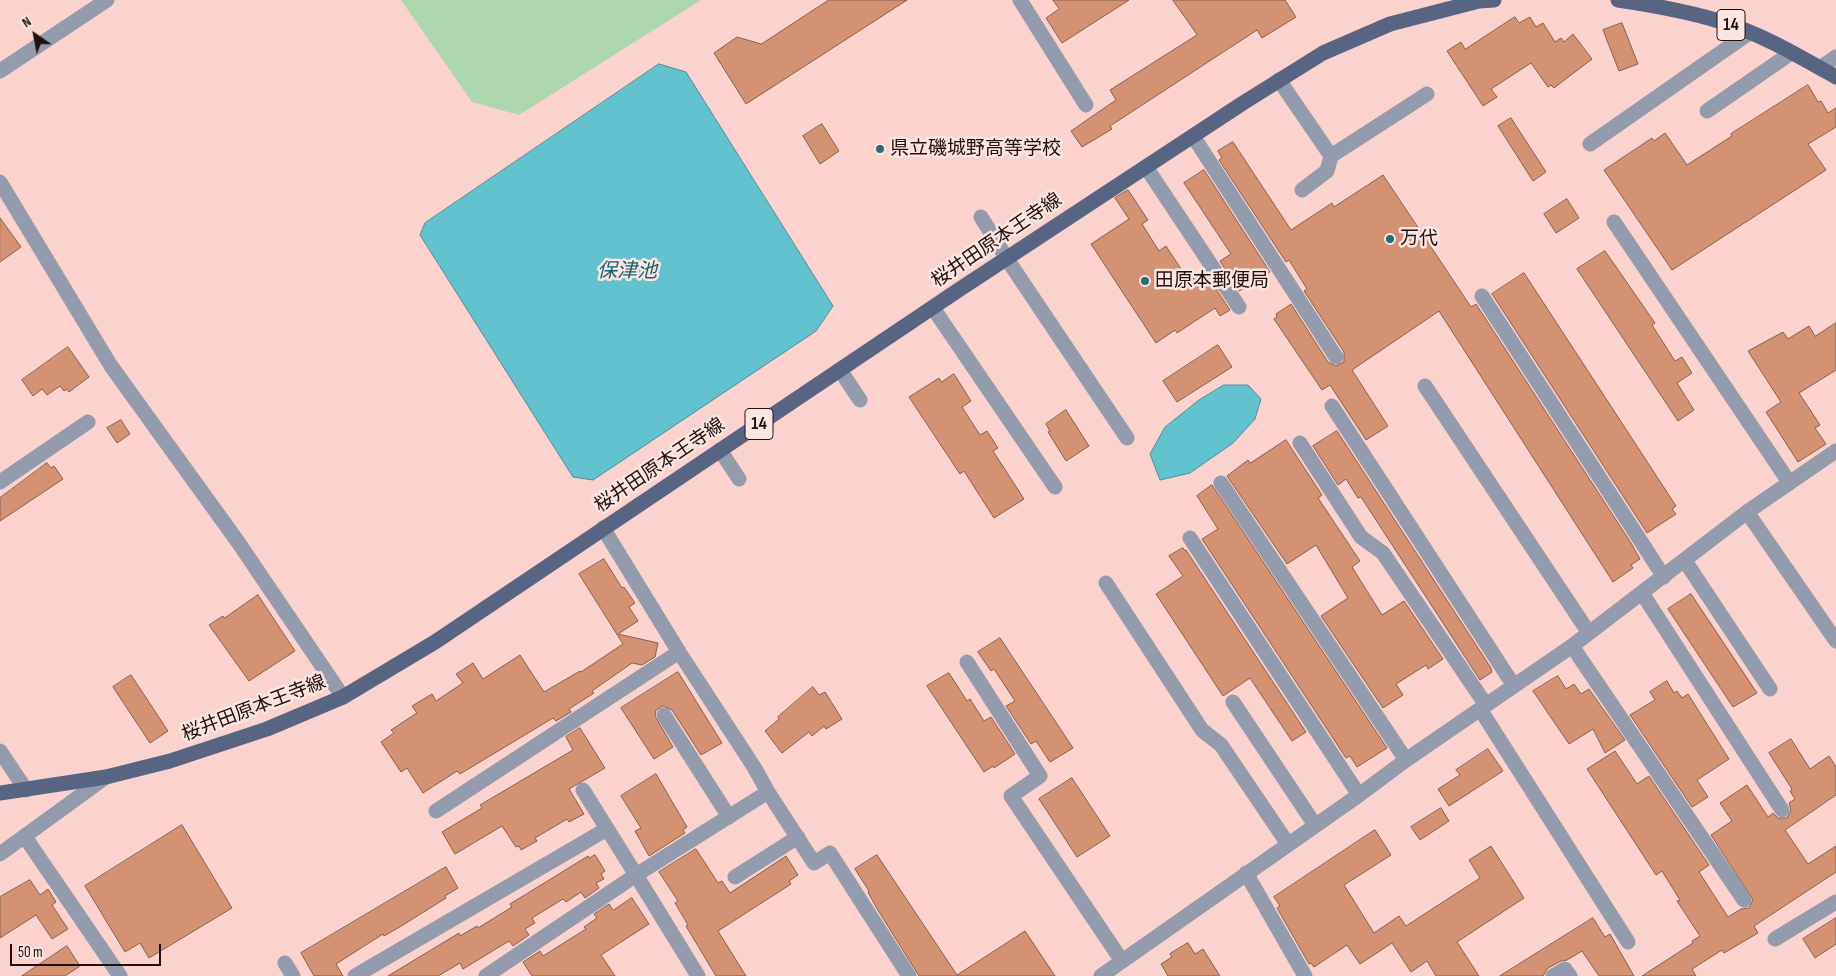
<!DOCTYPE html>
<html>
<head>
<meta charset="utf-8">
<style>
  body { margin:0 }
  #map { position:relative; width:1836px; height:976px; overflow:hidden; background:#fbd2cd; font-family:"Sofia Sans Condensed",sans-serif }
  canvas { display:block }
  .north { position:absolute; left:10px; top:10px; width:50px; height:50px; -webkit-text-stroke:4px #fae5e2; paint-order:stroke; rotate:327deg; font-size:14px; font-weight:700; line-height:20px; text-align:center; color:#21100e }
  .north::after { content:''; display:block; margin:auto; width:18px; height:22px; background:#21100e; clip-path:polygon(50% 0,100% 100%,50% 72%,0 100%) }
  .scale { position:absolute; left:10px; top:944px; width:151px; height:22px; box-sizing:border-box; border:2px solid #21100e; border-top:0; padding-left:6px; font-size:15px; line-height:18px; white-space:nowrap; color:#21100e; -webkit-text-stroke:4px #fae5e2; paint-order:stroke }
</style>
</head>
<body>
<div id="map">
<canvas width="1836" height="976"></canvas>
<div class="north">N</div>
<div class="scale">50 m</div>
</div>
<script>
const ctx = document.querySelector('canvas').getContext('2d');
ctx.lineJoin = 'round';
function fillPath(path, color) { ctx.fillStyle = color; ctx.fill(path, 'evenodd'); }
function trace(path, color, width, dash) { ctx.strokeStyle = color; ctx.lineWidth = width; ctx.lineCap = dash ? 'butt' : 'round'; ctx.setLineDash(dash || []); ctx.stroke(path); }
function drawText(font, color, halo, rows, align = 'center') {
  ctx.font = font + ' "Sofia Sans Condensed","Noto Sans JP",sans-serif'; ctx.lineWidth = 5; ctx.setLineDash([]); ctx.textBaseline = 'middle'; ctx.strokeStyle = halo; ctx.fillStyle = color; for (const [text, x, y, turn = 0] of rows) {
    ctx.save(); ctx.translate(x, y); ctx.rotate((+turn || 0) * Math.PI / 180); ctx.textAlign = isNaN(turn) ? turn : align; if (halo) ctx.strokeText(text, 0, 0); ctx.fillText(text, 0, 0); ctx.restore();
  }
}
fillPath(new Path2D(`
  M 401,0 L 701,0 L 519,115 L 472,102 Z`), '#add7af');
const water = new Path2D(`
  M 659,64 L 686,72 L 833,306 L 816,331 L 593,480 L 573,477 L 420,235 L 425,223 Z
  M 1224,385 L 1248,385 L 1261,399 L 1255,419 L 1233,443 L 1190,473 L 1160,480 L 1150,454 L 1165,427 L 1199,400 Z`);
fillPath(water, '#62c3cf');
trace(water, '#4e8d95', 1);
const building = new Path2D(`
  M 829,0 L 907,0 L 746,104 L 714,53 L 737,37 L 761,44 Z
  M 1053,0 L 1129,0 L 1062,43 L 1046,18 L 1059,9 Z
  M 1173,0 L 1285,0 L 1296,17 L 1262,38 L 1257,30 L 1110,126 L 1112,129 L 1082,147 L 1071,131 L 1116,100 L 1110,90 L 1197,35 Z
  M 1515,17 L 1519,23 L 1530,17 L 1536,27 L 1543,23 L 1555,42 L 1561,38 L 1564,42 L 1573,34 L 1592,59 L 1554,88 L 1551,85 L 1548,87 L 1531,63 L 1491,89 L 1497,97 L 1483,106 L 1447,51 L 1461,42 L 1465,49 Z
  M 1622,23 L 1638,64 L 1619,71 L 1603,30 Z
  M 1808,85 L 1818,102 L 1821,101 L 1828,113 L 1836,108 L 1836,127 L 1808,144 L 1826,170 L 1672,270 L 1604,170 L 1652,138 L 1654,141 L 1665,133 L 1687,165 L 1732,136 L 1731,134 Z
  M 1511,118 L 1546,172 L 1533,181 L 1498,126 Z
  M 822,124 L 839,151 L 820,164 L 803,136 Z
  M 1233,142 L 1291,230 L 1332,203 L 1334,207 L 1383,175 L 1471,307 L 1476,304 L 1631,543 L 1640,559 L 1631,565 L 1633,568 L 1613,582 L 1439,311 L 1352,370 L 1388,426 L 1366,440 L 1330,385 L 1322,390 L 1274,319 L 1277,317 L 1276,314 L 1291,304 L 1328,362 L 1336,366 L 1344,362 L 1344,352 L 1304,291 L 1307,289 L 1289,260 L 1286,262 L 1219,160 L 1222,158 L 1218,151 Z
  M 1204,170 L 1270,272 L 1239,291 L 1220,261 L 1231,254 L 1184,183 Z
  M 1128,190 L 1148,220 L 1142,224 L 1159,251 L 1166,246 L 1189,281 L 1204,271 L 1230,310 L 1220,316 L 1215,308 L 1177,333 L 1175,330 L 1156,343 L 1091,244 L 1129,219 L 1115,198 Z
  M 1567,199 L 1579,218 L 1556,233 L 1544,214 Z
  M 0,218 L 21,247 L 0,262 Z
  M 1605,251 L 1655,323 L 1652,325 L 1675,361 L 1682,357 L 1692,373 L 1677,383 L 1694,410 L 1678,421 L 1577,269 Z
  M 1524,273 L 1676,506 L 1672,509 L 1676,514 L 1647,533 L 1492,294 Z
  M 1836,323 L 1836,370 L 1799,393 L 1820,425 L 1815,428 L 1826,444 L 1798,462 L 1766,412 L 1781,402 L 1748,351 L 1783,332 L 1788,339 L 1809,326 L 1815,336 Z
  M 1218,345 L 1232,367 L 1177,402 L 1163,381 Z
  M 68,347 L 89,377 L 69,392 L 67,389 L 64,391 L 60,386 L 47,395 L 42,389 L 33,396 L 22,380 Z
  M 954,374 L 971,401 L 962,407 L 980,435 L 987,431 L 998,448 L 993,451 L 1024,499 L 994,518 L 964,471 L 960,474 L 909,397 L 939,378 L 941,382 Z
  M 1066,410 L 1089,446 L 1066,461 L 1048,432 L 1050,431 L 1046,424 Z
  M 121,420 L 130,434 L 117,443 L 107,428 Z
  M 1337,431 L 1491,668 L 1492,672 L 1480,680 L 1361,497 L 1358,498 L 1346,479 L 1338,485 L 1313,446 Z
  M 1286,440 L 1322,495 L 1318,498 L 1360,561 L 1352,567 L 1382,615 L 1404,601 L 1443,659 L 1428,669 L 1426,665 L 1396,684 L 1403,695 L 1383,708 L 1321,616 L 1348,598 L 1316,545 L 1287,564 L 1227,476 L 1248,460 L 1250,463 Z
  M 47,463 L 51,468 L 54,466 L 63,479 L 0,521 L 0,498 Z
  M 1212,485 L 1387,748 L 1357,767 L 1350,756 L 1346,758 L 1202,539 L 1218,529 L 1197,496 Z
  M 1183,548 L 1185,551 L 1186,550 L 1306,732 L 1292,741 L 1250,678 L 1223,696 L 1156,594 L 1183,576 L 1169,556 Z
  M 604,559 L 622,588 L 624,587 L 635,603 L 629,607 L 638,621 L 618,634 L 658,643 L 655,657 L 642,665 L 632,663 L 592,691 L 594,693 L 569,709 L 571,712 L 556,721 L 553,718 L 460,774 L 457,771 L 423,793 L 407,768 L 401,772 L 381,742 L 394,733 L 391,730 L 417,713 L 412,706 L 432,694 L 436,701 L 463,683 L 456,674 L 473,663 L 483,679 L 520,655 L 544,692 L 580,671 L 581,672 L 623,644 L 579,574 Z
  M 1691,594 L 1757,693 L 1733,707 L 1668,609 Z
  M 258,595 L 295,651 L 249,681 L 209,625 L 223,616 L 224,618 Z
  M 1000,638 L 1073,748 L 1050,762 L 1036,741 L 1031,744 L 1006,706 L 1015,701 L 994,669 L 991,671 L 978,652 Z
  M 678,672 L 722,743 L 701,755 L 672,710 L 663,706 L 656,710 L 655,716 L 673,747 L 654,759 L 621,708 Z
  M 949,673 L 967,701 L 970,699 L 984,721 L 991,717 L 1015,754 L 994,768 L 993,766 L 984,772 L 927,686 Z
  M 131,675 L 168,731 L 150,743 L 113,687 Z
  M 1558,676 L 1566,689 L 1574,684 L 1581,694 L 1589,689 L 1625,740 L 1605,753 L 1593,729 L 1569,744 L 1533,691 Z
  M 1667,681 L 1674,693 L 1677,691 L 1682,698 L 1688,694 L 1729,759 L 1697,780 L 1708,797 L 1692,807 L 1630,715 L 1655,700 L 1650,692 Z
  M 813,687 L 819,695 L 825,692 L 842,719 L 826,729 L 824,726 L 812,736 L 809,732 L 782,753 L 765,731 L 779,719 L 778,717 Z
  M 580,728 L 605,768 L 569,789 L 584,814 L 569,822 L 567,819 L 535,838 L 537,841 L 521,850 L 519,846 L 516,847 L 502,826 L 455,854 L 442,832 L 482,808 L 480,805 L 573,750 L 566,737 Z
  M 1791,739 L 1810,769 L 1829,756 L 1836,767 L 1836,795 L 1785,830 L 1808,864 L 1836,846 L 1836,872 L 1754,926 L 1758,933 L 1724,953 L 1722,950 L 1692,969 L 1696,976 L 1642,976 L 1693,943 L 1692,941 L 1700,936 L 1677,901 L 1680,900 L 1662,871 L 1656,875 L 1587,769 L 1615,751 L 1637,784 L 1649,776 L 1709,865 L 1699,872 L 1728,917 L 1741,909 L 1749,908 L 1753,900 L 1711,835 L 1732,821 L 1720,803 L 1747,785 L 1768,817 L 1773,813 L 1778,818 L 1787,818 L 1791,810 L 1789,803 L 1795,799 L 1790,791 L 1792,789 L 1769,753 Z
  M 1488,749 L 1503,771 L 1449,806 L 1438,789 L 1460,775 L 1456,770 Z
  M 656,774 L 687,827 L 683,830 L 685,833 L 649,856 L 635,831 L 641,828 L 621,796 Z
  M 1072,778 L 1110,836 L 1077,857 L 1039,799 Z
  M 1441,808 L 1449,821 L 1420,840 L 1411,827 Z
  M 182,825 L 232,908 L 149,958 L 140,943 L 125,952 L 85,886 Z
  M 1375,830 L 1391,855 L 1344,885 L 1374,933 L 1399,916 L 1406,926 L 1480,878 L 1469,860 L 1491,846 L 1524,898 L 1457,942 L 1479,976 L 1436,976 L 1427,961 L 1411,972 L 1392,943 L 1360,964 L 1347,945 L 1314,967 L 1311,963 L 1309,964 L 1277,908 L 1280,906 L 1274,897 Z
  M 696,849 L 718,883 L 722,881 L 730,893 L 786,856 L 798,875 L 789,881 L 791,884 L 718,931 L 746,976 L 716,976 L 686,926 L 688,925 L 675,903 L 678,901 L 659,872 Z
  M 595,855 L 605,871 L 601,874 L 604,879 L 596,883 L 599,888 L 585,898 L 581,892 L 566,902 L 563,899 L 532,918 L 535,923 L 525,929 L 529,935 L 513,946 L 509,941 L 463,969 L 460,963 L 438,976 L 388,976 L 459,933 L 460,936 L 477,926 L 478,928 L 512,907 L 510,904 L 567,869 L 588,856 L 589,858 Z
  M 877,855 L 957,975 L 1025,931 L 1055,976 L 919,976 L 876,907 L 868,892 L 869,891 L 855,869 Z
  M 446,867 L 458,888 L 445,896 L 446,898 L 403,925 L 384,936 L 383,934 L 336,964 L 343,976 L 314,976 L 301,953 Z
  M 30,880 L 40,895 L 48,889 L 56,902 L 52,905 L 68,929 L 52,939 L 36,915 L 0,938 L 0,897 Z
  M 632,898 L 649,924 L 601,955 L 615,976 L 532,976 L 523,962 L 540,951 L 543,956 L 586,929 L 584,927 L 597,918 L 594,914 L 609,904 L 613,910 Z
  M 1593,918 L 1605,937 L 1610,934 L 1634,976 L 1599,976 L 1582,951 L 1567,960 L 1561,961 L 1548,968 L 1543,976 L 1500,976 Z
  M 1836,918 L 1836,944 L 1815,958 L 1803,939 Z
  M 1188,943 L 1195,954 L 1203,949 L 1220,976 L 1168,976 L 1161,964 L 1172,957 L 1170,954 Z
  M 67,946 L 80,966 L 65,976 L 22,976 Z`);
fillPath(building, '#d59272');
trace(building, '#865f4c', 1);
trace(new Path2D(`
  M 1020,0 L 1086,105
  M 1820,68 L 1836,57
  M 0,71 L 107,0
  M 1279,80 L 1331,156 L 1427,94
  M 1707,111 L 1791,53
  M 1193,136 L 1336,357
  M 1590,144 L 1749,33
  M 1146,167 L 1239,307
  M 0,182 L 111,366 L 238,542 L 343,697
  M 1302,190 L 1327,171 L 1331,156
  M 981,217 L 1007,259 L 1127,438
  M 1614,222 L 1789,482
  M 1482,296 L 1664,577
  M 933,308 L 1055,487
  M 840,370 L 860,400
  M 1425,386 L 1589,633
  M 1332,406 L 1514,686
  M 1300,443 L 1361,537 L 1383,553 L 1486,705
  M 720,450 L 739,479
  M 0,482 L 88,422
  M 1221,483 L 1406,760
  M 1747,512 L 1836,641
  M 603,528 L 679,652 L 754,767 L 768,792 L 636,875 L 698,976
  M 1190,538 L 1359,795
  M 1685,561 L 1770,689
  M 1106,583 L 1202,730 L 1221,745 L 1288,844
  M 1642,593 L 1782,810
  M 1572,646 L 1744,900
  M 967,662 L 1040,776 L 1011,796 L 1122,961
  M 1233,702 L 1315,825
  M 1480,709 L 1628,942
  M 664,715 L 729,817
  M 0,751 L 26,790
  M 768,792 L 814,863 L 830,853 L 909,976
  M 436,811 L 679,652
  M 25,837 L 120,976
  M 0,854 L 106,777
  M 1246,873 L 1305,976
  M 735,877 L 798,837
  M 1775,939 L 1836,902
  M 285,963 L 293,976
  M 355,976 L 607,829
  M 486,976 L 636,875 L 583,790
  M 1101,976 L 1359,795 L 1406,760 L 1572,646 L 1747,512 L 1836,451
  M 1553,976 L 1565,969 L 1570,976`), '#949bac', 15);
trace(new Path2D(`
  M 1618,0 C 1652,5 1686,11 1719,21 C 1760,33 1799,56 1836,77
  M 0,793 L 106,777 L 170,761 L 267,729 L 343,697 L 435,642 L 957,291 L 1243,103 L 1323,53 L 1390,24 L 1479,1 L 1494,0`), '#586582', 15);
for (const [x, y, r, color] of [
  [880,149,5,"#246e76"],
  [1390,239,5,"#246e76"],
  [1145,281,5,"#246e76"]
]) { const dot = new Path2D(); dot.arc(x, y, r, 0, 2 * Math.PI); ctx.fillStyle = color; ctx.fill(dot); trace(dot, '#fae5e2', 2); }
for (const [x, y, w] of [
  [1731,25,28],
  [759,424,28]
]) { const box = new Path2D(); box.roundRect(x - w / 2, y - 15.5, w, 31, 4); ctx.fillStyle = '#fae5e2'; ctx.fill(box); trace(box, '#21100e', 1); }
drawText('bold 18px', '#21100e', null, [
  ["14",1731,25],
  ["14",759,424]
]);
drawText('19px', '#21100e', '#fae5e2', [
  ["県立磯城野高等学校",890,149],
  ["万代",1400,239],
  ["田原本郵便局",1155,281]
], 'left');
drawText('19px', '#21100e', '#fae5e2', [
  ["桜井田原本王寺線",997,241,-34],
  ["桜井田原本王寺線",660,466,-34],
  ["桜井田原本王寺線",254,709,-21]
]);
drawText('italic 20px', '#11636c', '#fae5e2', [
  ["保津池",627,272]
]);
</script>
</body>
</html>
